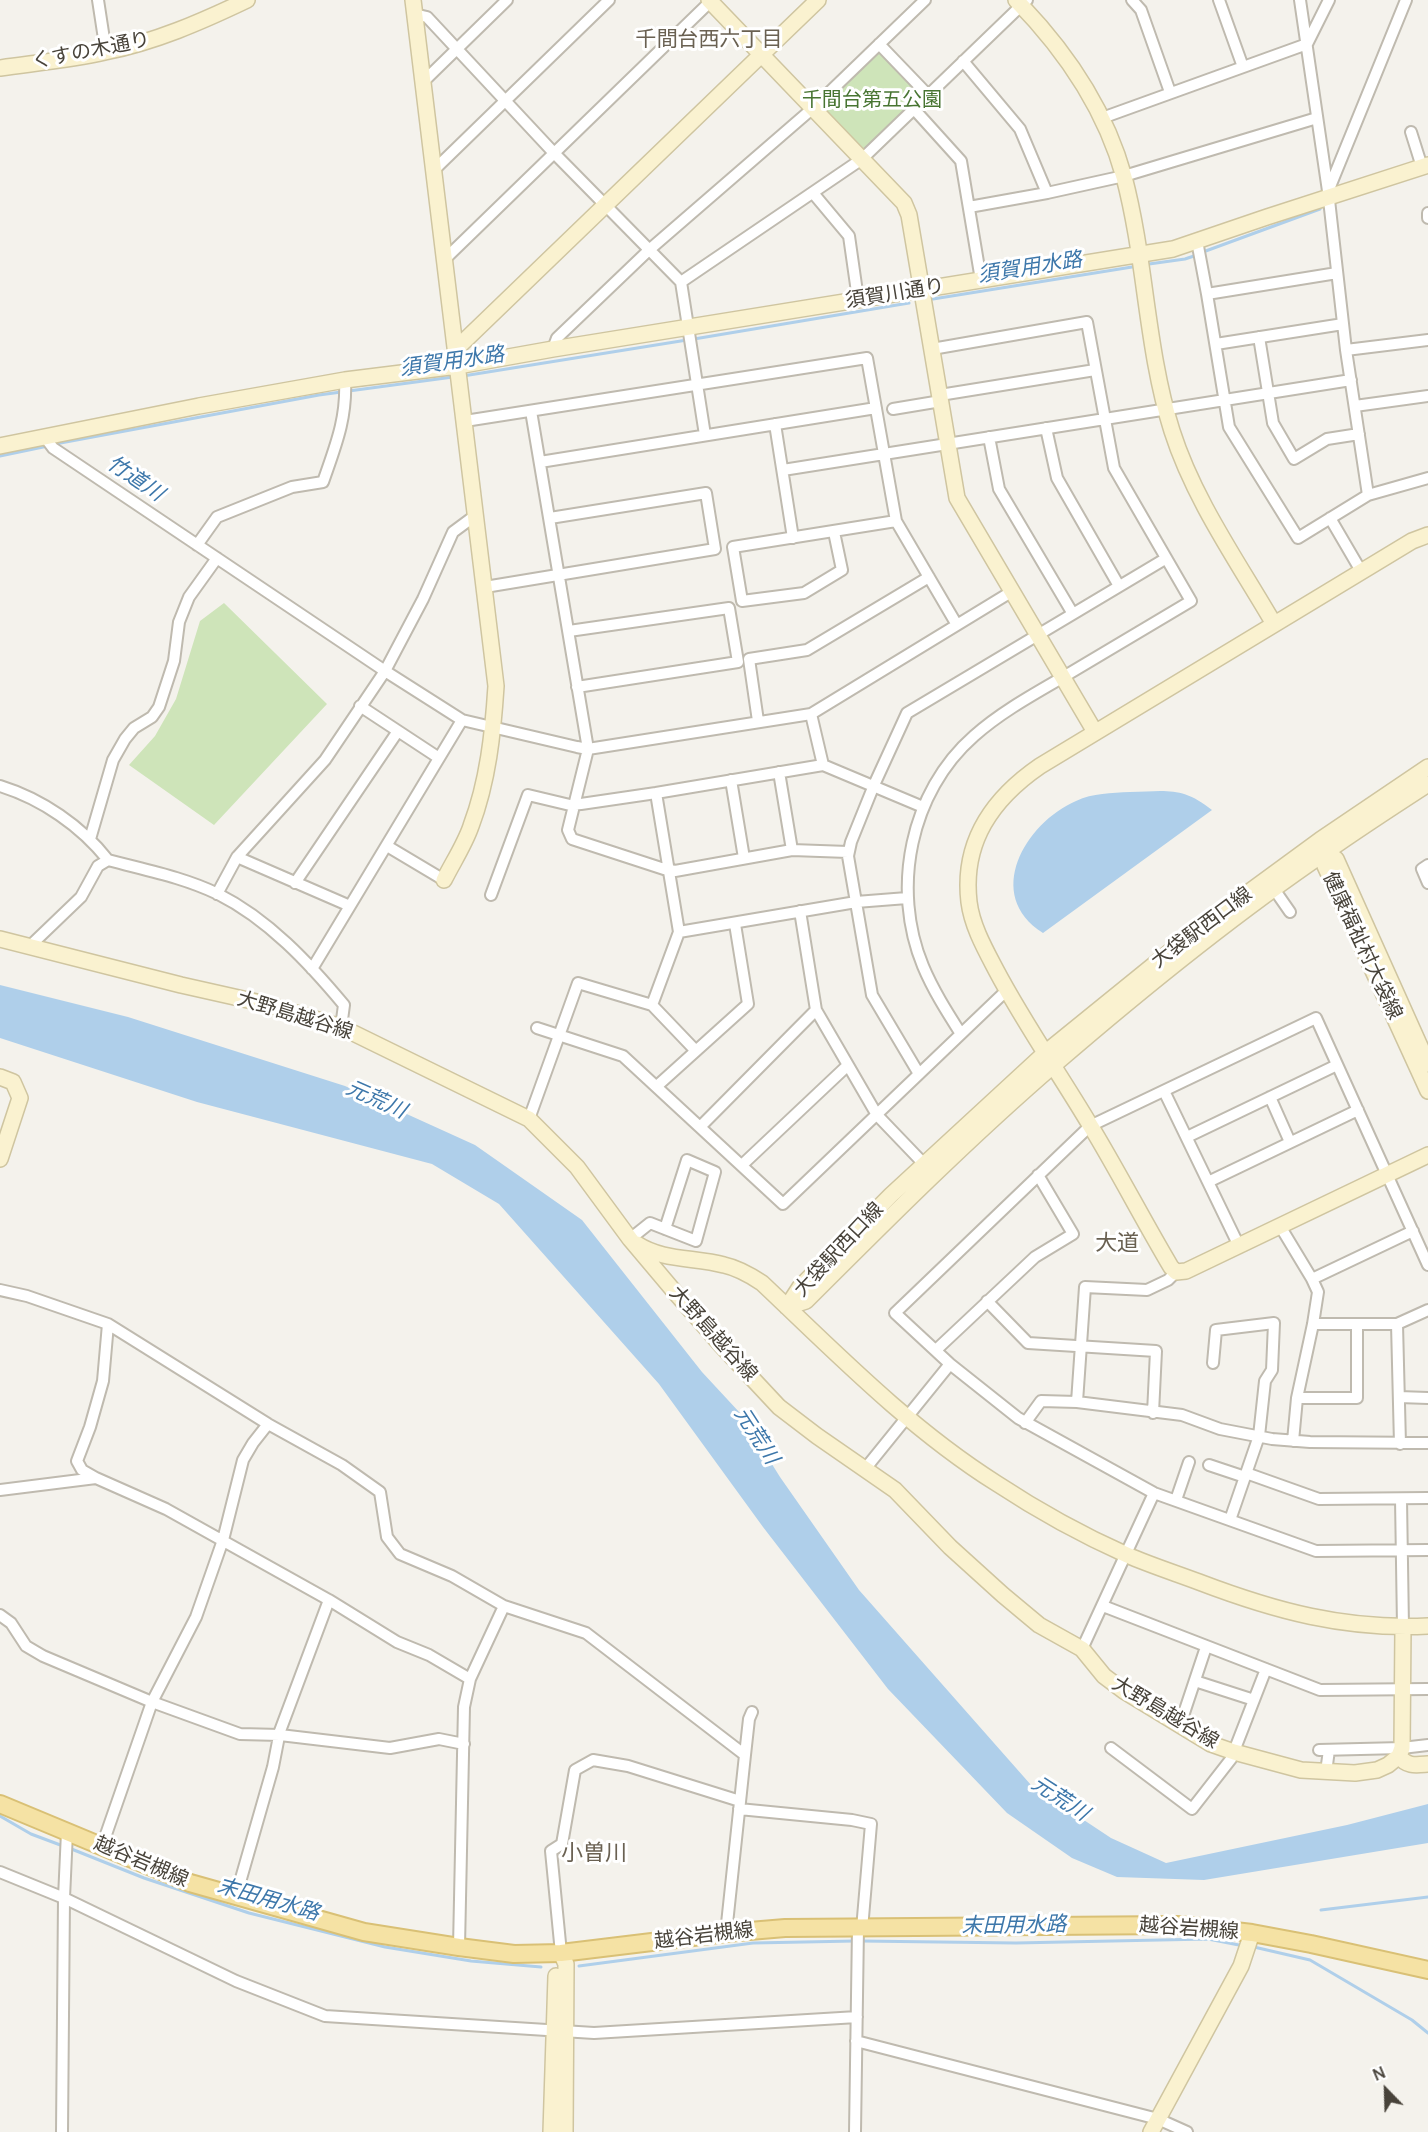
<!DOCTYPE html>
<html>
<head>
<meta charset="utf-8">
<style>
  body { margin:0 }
  #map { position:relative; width:1428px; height:2132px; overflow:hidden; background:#f4f2ec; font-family:Manrope,sans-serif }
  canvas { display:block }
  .north { position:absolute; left:1356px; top:2060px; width:60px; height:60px; -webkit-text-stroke:4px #fff; paint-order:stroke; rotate:337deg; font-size:16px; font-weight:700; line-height:24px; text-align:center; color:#48433a }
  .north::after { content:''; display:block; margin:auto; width:21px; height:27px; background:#48433a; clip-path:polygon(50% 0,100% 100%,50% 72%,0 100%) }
</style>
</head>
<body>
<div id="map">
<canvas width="1428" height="2132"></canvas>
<div class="north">N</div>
</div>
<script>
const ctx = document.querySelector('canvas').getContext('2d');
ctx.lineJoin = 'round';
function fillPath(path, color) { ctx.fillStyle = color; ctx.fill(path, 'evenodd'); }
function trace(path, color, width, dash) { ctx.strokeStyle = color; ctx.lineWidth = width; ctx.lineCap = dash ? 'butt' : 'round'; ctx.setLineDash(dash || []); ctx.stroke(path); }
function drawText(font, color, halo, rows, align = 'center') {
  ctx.font = font + ' Manrope,"Noto Sans JP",sans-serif'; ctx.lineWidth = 6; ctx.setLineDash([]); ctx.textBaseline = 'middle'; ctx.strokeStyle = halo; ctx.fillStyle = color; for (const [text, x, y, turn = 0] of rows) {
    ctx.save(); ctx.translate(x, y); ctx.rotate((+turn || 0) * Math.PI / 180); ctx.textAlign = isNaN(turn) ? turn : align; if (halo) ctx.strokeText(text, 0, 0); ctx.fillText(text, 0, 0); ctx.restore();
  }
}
fillPath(new Path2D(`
  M 880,49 L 923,94 L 863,152 L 820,107 Z
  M 224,603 L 327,704 L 214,825 L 129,765 L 155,736 L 176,699 L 200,621 Z`), '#cee4b9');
fillPath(new Path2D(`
  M 1130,792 C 1165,791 1183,786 1212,810 L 1043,933 C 983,895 1025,823 1076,801 C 1093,793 1111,793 1130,792 Z
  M 0,985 L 128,1017 L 345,1086 L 475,1145 L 582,1220 L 702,1372 L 740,1413 L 780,1477 L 859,1590 L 1031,1785 L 1111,1838 L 1166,1863 L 1347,1825 L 1428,1804 L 1428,1843 L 1204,1880 L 1117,1877 L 1072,1858 L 1007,1813 L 888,1689 L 763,1527 L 659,1384 L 499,1204 L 432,1164 L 197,1102 L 0,1038 Z`), '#afcfea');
trace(new Path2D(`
  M 1203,252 L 1320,209
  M 1149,264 L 1185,259 L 1197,255
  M 933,299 L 1132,267
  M 694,339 L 909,303
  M 463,376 L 687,340
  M 55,444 L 319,395 L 453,377
  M 0,456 L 48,446
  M 0,1816 L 31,1834 L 63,1846
  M 69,1848 L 144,1878 L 249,1913 L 385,1947 L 471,1961 L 541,1967
  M 1321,1910 L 1428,1897
  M 861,1941 L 1016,1943 L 1208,1939 L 1244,1946
  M 1254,1947 L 1310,1960 L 1412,2020 L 1428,2033
  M 579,1966 L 753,1943 L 855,1941`), '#afcfea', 3);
const street = new Path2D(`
  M 98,0 L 106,52
  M 1132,0 L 1141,10 L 1170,92
  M 1219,0 L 1243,67
  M 1300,0 L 1328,191 L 1346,350 L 1368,495
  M 414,14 L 427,17 L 554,153 L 681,282 L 705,435
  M 879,44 L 928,95
  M 963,61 L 1020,129 L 1047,193
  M 423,82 L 507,0
  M 914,109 L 961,161 L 981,280
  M 1102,118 L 1307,44 L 1329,0
  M 1411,132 L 1422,167
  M 434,170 L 609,0
  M 1329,189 L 1406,0
  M 813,193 L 849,236 L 858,299
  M 969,207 L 1047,193 L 1124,176 L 1317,118
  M 1428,213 L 1428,218
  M 1197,241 L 1207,294
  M 445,259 L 712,0
  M 1337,273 L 1207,294 L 1229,427 L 1298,538 L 1368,495 L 1428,478
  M 681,282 L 862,159 L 1027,0
  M 1259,337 L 1273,423 L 1294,459 L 1327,439 L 1359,434
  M 1216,344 L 1343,324
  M 553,349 L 557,338 L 649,250 L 813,108 L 925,0
  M 932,349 L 1087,322 L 1114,468 L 1191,601 C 1149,626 1107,651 1065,676 C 1034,694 1001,712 974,736 C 910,792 891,889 923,966 C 933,990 947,1012 961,1034
  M 1346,350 L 1428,340
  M 940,395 L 1095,370
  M 1355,406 L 1428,396
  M 893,409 L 941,401
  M 531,411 L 588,749 L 568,830 L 572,839 L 664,869 L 675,871 L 792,850 L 848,852
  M 465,421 L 867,358 L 896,521 L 957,625
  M 775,424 L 793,538
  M 1046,428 L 1057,478 L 1119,586
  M 44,436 L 53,448 L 385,671 L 462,720 L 577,747 L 588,749 L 811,714 L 1011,592
  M 989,437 L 999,489 L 1073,614
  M 540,462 L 876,408
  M 783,470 L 1351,380
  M 1330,518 L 1361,571
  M 834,532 L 842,570 L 804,593 L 742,601 L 733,547 L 896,521
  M 197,545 L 217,517 L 292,487 L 323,482 C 335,447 347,419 345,380
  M 485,587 L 715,549 L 706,493 L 550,518
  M 569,631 L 729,608 L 738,662 L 577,687
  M 360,706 L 439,758
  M 811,714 L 823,765
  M 758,721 L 749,659 L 807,650 L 929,577
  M 779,772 L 792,850
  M 731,780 L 744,858
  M 0,786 C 42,799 81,826 108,860
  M 90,839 L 113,760 L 125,739 L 134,728 L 152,717 L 159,707 L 174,661 L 179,622 L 189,597 L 217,558
  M 387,846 L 444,880
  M 237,857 L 350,906
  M 1428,865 L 1422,869 L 1428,883
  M 295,883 L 398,731
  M 1274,889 L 1290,912
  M 217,894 L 237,857 L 325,760 L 385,671 L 423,599 L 453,532 L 476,515
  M 491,895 L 528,795 L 570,805 L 581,804 L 656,793
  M 907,898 L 856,902 L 679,932 L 656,793 L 823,765 L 923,807
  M 800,911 L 816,1010 L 877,1115 L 924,1164
  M 31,945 L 81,897 L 98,866 L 108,860 C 145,870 183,877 218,894 C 268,919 309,963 344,1005 L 341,1027
  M 312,969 L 462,720
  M 652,1005 L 679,932
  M 537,1028 L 623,1056 L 783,1204 L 1007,990
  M 919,1074 L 872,995 L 848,856 L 851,842 L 874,785 L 907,713 L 1165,559
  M 657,1086 L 748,1004 L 735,924
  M 1164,1091 L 1239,1246
  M 1270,1097 L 1290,1142
  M 529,1119 L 578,983 L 652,1005 L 696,1051
  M 700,1127 L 816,1010
  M 1187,1137 L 1337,1065
  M 742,1165 L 847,1066
  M 1208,1182 L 1358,1110
  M 1280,1226 L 1312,1279 L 1413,1231
  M 630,1239 L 650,1223 L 696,1241 L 715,1172 L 687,1160 L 665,1229
  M 1428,1265 L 1316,1018 L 1090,1126 L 895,1313 L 950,1364 L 1018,1418 L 1154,1493 L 1316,1551 L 1428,1550
  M 0,1290 L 27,1296 L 108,1324 L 268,1424 L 342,1465 L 380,1492 L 387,1537 L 400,1554 L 452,1576 L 504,1606 L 586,1633 L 745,1755
  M 987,1301 L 1028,1343 L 1156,1351 L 1153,1413
  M 1313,1324 L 1397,1324 L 1428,1310
  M 1397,1324 L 1400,1444
  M 936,1350 L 1035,1257 L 1073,1234 L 1038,1175
  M 1213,1363 L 1216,1330 L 1274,1323 L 1272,1370 L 1265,1381 L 1259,1436 L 1230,1520
  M 1399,1397 L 1428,1398
  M 1297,1398 L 1357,1398 L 1357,1324
  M 1077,1402 L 1085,1287 L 1147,1290 L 1168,1280 L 1176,1272
  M 1025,1423 L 1041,1401 L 1077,1402 L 1182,1415 L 1220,1429 L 1272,1439 L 1310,1442 L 1428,1443
  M 1293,1441 L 1297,1398 L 1313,1324 L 1318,1292 L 1312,1279
  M 1209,1465 L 1245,1477
  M 865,1469 L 950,1364
  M 1246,1473 L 1319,1499 L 1428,1498
  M 96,1478 L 82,1470 L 77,1461 L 90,1427 L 103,1381 L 108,1324
  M 0,1490 L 96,1478 L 166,1509 L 329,1600 L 397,1642 L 429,1655 L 470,1679
  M 1401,1499 L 1403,1627
  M 1176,1500 L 1189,1462
  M 1103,1606 L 1320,1690 L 1428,1689
  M 0,1615 L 11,1623 L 26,1646 L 43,1656 L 152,1702 L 240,1734 L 280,1735 L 390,1748 L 439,1739 L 464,1744
  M 1082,1649 L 1154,1493
  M 1195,1681 L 1254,1700
  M 1182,1727 L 1183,1716 L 1206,1647
  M 1111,1748 L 1192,1809 L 1231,1759 L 1266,1669
  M 1319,1750 L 1402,1748 L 1428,1745
  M 1326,1772 L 1329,1750
  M 739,1809 L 852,1820 L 871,1824 L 862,1929
  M 102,1846 L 152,1702 L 196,1617 L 223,1540 L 243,1460 L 253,1443 L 268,1424
  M 0,1872 L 64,1898 L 236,1981 L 325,2016 L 594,2033 L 857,2017
  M 236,1896 L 273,1767 L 280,1731 L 329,1600
  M 726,1933 L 745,1755 L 749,1719 L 752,1712
  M 459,1947 L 464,1707 L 470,1679 L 504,1606
  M 561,1953 L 551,1851 L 562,1844 L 575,1770 L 593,1760 L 628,1766 L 740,1801
  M 856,2041 L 1158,2119 L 1187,2132
  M 62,2132 L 64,1898 L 67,1832
  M 855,2132 L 858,1928`);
const secondary = new Path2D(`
  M 413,0 L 496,686 C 493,733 488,781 471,826 C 465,844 453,862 444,880
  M 709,0 L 904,203 L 909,215 L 957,498 L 1095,732
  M 1016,0 C 1065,50 1105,108 1124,177 C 1146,260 1146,349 1172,431 C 1194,500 1238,562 1274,624
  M 0,68 C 35,63 70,60 105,52 C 155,42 201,22 247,0
  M 456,349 L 818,0
  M 0,446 L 199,406 L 345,380 L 458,366 L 553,349 L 1173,249 L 1267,217 L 1428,165
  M 1428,535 L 1412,541 L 1040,766 C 992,799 962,842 969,902 C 972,926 985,949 996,970 C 1024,1023 1059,1073 1090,1125 C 1118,1171 1143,1220 1171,1267 L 1176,1272 L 1186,1271 L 1428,1155
  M 1323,847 L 1325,852 L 1325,866 L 1428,1091
  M 1325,852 L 1336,859 L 1428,1064
  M 0,939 L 181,985 L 270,1005 L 341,1027 L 529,1119 L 577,1167 L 630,1239 L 673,1290 L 721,1345 L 779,1407 L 817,1436 L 895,1490 L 950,1547 L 1003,1595 L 1039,1625 L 1082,1649 L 1104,1676 L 1124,1691 L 1211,1744 L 1234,1752 L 1301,1770 L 1355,1773 L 1377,1770 L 1388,1765 L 1399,1756 L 1402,1748 L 1403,1627
  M 0,1077 L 13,1082 L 20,1098 L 0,1159
  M 637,1244 C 663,1261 695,1257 724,1265 C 738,1268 750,1275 762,1283 C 836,1353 909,1428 996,1483 C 1037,1510 1082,1535 1127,1555 C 1150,1565 1175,1573 1199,1582 C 1275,1611 1345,1630 1428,1626
  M 787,1307 L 800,1287 L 891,1195 L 1045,1053 L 1193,933 L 1320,840 L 1428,767
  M 787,1307 L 806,1301 C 887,1220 969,1138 1055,1064 C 1142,989 1232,916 1326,852 C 1360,828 1394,806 1428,784
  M 1399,1756 C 1407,1767 1416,1765 1428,1764
  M 561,1953 L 566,1964 L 565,2132
  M 551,2132 L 556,1976
  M 1151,2132 L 1241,1966 L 1252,1933`);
const primary = new Path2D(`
  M 0,1804 L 190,1883 L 364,1932 L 459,1947 L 514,1954 L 561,1953 L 726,1933 L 785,1928 L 1177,1925 L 1201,1927 L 1252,1933 L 1311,1944 L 1428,1970`);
trace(street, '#bfbaaf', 14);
trace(secondary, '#cfc5a0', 18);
trace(primary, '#d9c075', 20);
trace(street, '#fff', 10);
trace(secondary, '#faf2d0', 15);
trace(primary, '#f5e2a4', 16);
drawText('20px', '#48433a', '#fff', [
  ["くすの木通り",91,51,-11],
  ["須賀川通り",895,294,-9],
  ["大袋駅西口線",1202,928,-37],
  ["健康福祉村大袋線",1362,946,65],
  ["大野島越谷線",295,1016,17],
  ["大袋駅西口線",839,1250,-47],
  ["大野島越谷線",713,1334,48],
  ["大野島越谷線",1165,1713,31],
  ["越谷岩槻線",141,1862,23],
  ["越谷岩槻線",1189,1929,4],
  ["越谷岩槻線",704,1936,-7]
]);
drawText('20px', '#487532', '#fff', [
  ["千間台第五公園",872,100]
]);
drawText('21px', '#6a6152', '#fff', [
  ["千間台西六丁目",709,40]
]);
drawText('italic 21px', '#3d77aa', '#fff', [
  ["須賀用水路",1030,268,-9],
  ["須賀用水路",452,362,-8],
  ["竹道川",135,479,34],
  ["元荒川",376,1100,24],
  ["元荒川",756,1436,57],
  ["元荒川",1060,1799,33],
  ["末田用水路",268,1900,16],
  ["末田用水路",1014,1926,-1]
]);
drawText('22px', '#6a6152', '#fff', [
  ["大道",1117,1244],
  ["小曽川",594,1854]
]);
</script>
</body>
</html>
